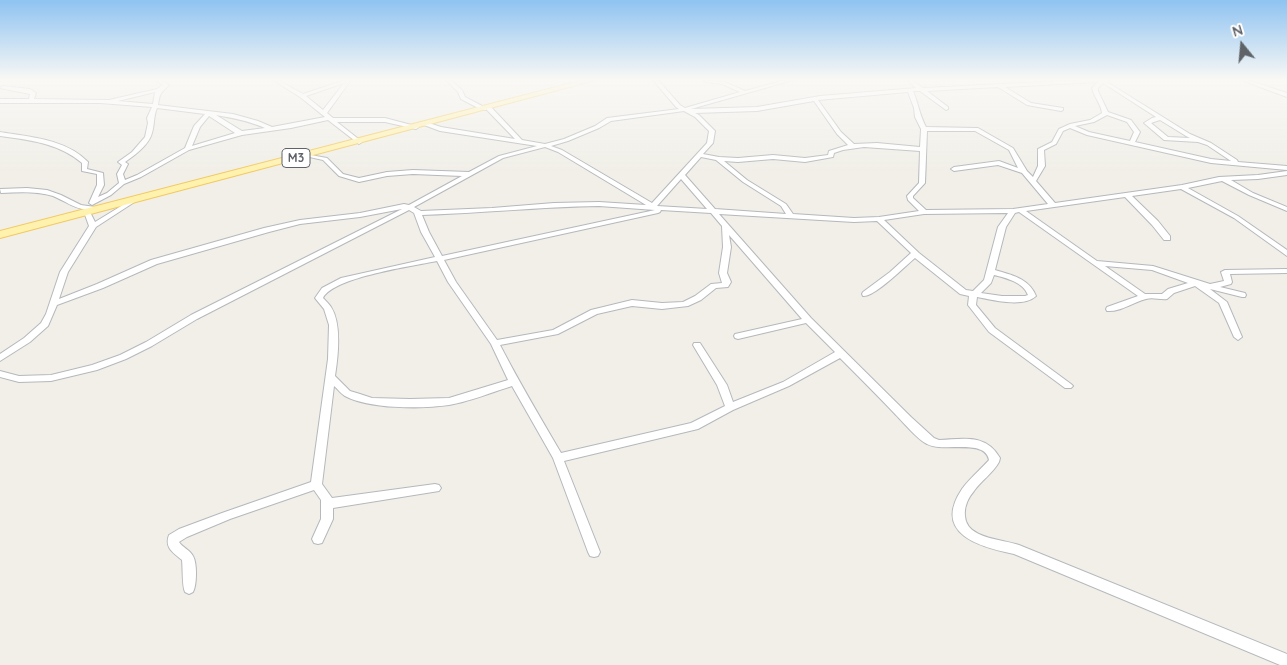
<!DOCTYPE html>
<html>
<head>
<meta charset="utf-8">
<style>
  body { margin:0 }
  #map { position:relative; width:1287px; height:665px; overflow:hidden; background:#f1efe8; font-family:Quicksand,sans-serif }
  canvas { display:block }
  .north { position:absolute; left:1217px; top:20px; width:50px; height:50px; -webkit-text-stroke:4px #fff; paint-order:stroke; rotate:343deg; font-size:14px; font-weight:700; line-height:20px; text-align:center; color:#5f6368 }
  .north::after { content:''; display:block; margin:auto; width:18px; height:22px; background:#5f6368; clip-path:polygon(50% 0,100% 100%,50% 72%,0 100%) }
</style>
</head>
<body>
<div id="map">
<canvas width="1287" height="665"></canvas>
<div class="north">N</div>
</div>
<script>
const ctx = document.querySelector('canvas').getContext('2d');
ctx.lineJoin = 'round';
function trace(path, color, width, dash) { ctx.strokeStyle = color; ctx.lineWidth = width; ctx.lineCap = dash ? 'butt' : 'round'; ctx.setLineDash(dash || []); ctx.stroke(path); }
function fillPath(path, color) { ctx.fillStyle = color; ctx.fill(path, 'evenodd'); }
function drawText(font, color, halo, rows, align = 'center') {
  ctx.font = font + ' Quicksand,sans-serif'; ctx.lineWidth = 4.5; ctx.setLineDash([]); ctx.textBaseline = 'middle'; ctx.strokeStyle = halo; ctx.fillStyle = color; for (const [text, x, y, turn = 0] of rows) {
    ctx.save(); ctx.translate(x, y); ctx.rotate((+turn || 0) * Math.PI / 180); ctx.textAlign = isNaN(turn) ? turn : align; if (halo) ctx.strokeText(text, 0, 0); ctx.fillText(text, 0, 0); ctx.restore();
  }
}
const street = new Path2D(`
  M 155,80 L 161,80 L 169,85 C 160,94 160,93 158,105 L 233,114 L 258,121 L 272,127 L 325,117 L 300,97 L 273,80 L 278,80 L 303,94 L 345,80 L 351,80 L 327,113 L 333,118 L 385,118 L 419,127 L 416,129 L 385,122 L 337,122 L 361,141 L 362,142 L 359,144 L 328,120 L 291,128 L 242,135 L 189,150 L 141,177 L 124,184 L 111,195 L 92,205 L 89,203 L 97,185 L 97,174 L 82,171 L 82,163 C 59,143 29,140 0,136 L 0,132 C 30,137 66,139 88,162 L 87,169 L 103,173 L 104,185 L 98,197 L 107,193 L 119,183 L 117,174 L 122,165 L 118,162 L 132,152 L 145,137 L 148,123 L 147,118 L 152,107 L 100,103 L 0,103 L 0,99 L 29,99 L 30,94 L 0,88 L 3,86 L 30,89 L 36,93 L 34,99 L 109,100 L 157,89 L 163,85 ZM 344,83 L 323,110 L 306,96 ZM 155,92 L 153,104 L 118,101 ZM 157,108 L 205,114 L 194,126 L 185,148 L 137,175 L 125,180 L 123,174 L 128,164 L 125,162 C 134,156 147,146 151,136 C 155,126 153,117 157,108 ZM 216,115 C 233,118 249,121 265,128 L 242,131 ZM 209,116 L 235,133 L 192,146 L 200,127 Z
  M 446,80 L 451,80 L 462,90 L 465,97 L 486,108 L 486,106 L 490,106 L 522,140 L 545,144 L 564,139 L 595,126 L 607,118 L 679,109 L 676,107 L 653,80 L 658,80 L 680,105 L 685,108 L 740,92 L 722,84 L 705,82 L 703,80 L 725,82 L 745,91 L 785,80 L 793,80 L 691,109 L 757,107 L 820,96 L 916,88 L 907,80 L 912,80 L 923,88 L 1082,80 L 1110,80 L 1107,82 L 1190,134 L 1211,143 L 1237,160 L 1238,162 L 1287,166 L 1287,170 L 1211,163 L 1087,135 L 1070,128 L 1063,131 L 1056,144 L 1044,150 L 1045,166 L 1036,181 L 1055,203 L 1182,185 L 1219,177 L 1258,175 L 1287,171 L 1287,175 L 1258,179 L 1231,180 L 1253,193 L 1287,207 L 1287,211 L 1249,195 L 1222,181 L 1188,188 L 1238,216 L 1287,250 L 1287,256 L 1234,218 L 1181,189 L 1132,196 L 1158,221 L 1170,236 L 1170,240 L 1164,240 L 1152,225 L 1125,197 L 1026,211 L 1097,261 L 1153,266 L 1210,284 L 1224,281 L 1221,272 L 1225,270 L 1287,269 L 1287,273 L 1230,274 L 1232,282 L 1231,284 L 1220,287 L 1245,293 L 1246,295 L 1245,297 L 1242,297 L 1210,289 L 1227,302 L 1242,337 L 1238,340 L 1234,337 L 1219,303 L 1195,286 L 1174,293 L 1167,299 C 1160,300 1153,297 1146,299 C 1134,302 1121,312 1107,311 L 1106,309 L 1107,307 L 1138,296 L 1019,212 L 1015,213 L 1006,227 L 995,270 C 1011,275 1029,278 1036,296 C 1023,308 993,300 977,297 L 976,305 L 995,328 L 1071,384 L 1073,386 L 1071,388 L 1065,388 L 989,332 L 968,305 L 969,296 L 960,294 L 915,258 C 905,266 875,297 863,296 L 862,294 L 863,292 L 890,272 L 911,253 L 877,221 L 854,222 L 719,214 L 811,318 L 911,417 L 934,438 L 939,440 C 963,439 986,433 1000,458 L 999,462 C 993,473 981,481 974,491 C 968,498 964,507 965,516 C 966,539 1003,539 1019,545 L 1287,654 L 1287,665 L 1280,665 L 1014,554 C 980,547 932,534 962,489 C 970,478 980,470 989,460 C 985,438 943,453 927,444 C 917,439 905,424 896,415 C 878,396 859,377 840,358 L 789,386 L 733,410 L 698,429 L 564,461 L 600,552 L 598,556 L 594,557 L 590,556 L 588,552 L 553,458 L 512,386 C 493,392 468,402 449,405 C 422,409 369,409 345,396 C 341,394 338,389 334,386 L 322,484 L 332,498 L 435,484 L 439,485 L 441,488 L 439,491 L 333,508 L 333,519 L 322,543 L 318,544 L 314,543 L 312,539 L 321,519 L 321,500 L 314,490 L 230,519 L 187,537 L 179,542 C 182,547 190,550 193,556 C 197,563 197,584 193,592 L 189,594 L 185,592 C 182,586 183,569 182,560 C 174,553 164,548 169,535 L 179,529 L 222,513 L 311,482 L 328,359 L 329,325 L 324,309 L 315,298 L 322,288 L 341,278 L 435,257 L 421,232 L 414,213 L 409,210 L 197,319 L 152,346 L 126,359 L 97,370 L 51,381 L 19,382 L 0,377 L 0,371 L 19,376 L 51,375 L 92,365 L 120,355 L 146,342 L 191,315 L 402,209 L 360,217 L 300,224 L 269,232 L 157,264 L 103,288 L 57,305 L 48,326 L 30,342 L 0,361 L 0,354 L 24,338 L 41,323 L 46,314 L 60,272 L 89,226 L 84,212 L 87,210 C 73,208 65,201 53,196 C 37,191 18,192 1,193 L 0,189 L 27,188 L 47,190 L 61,195 L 81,205 L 95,207 L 95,209 L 87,210 L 90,212 L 95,222 L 131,200 L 135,200 L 136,201 L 96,227 L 68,272 L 59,299 L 97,284 L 151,260 L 264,228 L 300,220 L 360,213 L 404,204 L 409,205 L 462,176 L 413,174 L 387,176 L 359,182 L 339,176 L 323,160 L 305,156 L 305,154 L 327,158 L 343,174 L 359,178 L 387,172 L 413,170 L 469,172 L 499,156 L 537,146 L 440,131 L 424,125 L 424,123 L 426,122 L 441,127 L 515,139 L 486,109 L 486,110 L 482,110 L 461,99 L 458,92 ZM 1098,82 L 1092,88 C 1094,97 1101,104 1102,113 L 1090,120 L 1070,124 L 1059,129 L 1052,142 L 1038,149 L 1038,166 L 1033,177 L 1027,171 L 1013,148 L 978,128 L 926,127 C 920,116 918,103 913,91 L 920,91 L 946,110 L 948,109 L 948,107 L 927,91 L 998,87 L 1027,105 L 1061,111 L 1063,110 L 1063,108 L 1031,103 L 1005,87 ZM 1103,83 L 1156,117 L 1152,118 L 1144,123 L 1164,140 L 1198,142 L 1207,145 L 1231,161 L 1211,159 L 1135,142 L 1140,132 L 1131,120 L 1108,112 L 1098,91 L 1098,88 ZM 908,92 L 914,108 L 915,117 L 921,129 L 920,147 L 877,143 L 854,144 L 841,132 L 818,100 ZM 814,101 L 837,134 L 848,145 L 829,151 L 828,155 L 805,158 L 773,155 L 738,158 L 719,157 L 703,154 L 713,143 L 715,131 L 699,115 L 695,113 L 757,111 ZM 684,111 L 695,117 L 709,131 L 707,143 L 652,203 L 562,150 L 551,146 L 568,141 L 599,128 L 611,121 ZM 1107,115 L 1127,122 L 1134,132 L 1130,141 L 1089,132 L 1075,126 L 1094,122 ZM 1160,120 L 1186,136 L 1190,138 L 1168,137 L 1151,123 ZM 927,131 L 975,131 L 1009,150 L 1018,168 L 999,161 L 954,167 L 951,169 L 954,171 L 998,165 L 1022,173 L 1048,204 L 1013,209 L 926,210 L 913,198 L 913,196 L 925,183 ZM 545,147 L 558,152 L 646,205 L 599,202 L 554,203 L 492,208 L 421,211 L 414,207 L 503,158 ZM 864,147 L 920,151 L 919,183 L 907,196 L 908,200 L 919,211 L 879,217 L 854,218 L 793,214 L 786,204 L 747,180 L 724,161 L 738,162 L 773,159 L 805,162 L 833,157 L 834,153 L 843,150 ZM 701,157 L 716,160 L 743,182 L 781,206 L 786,214 L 715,209 L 685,175 ZM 681,179 L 707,209 L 657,206 ZM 599,206 L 655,210 L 442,256 L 429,232 L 422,215 C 481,213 540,207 599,206 ZM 661,210 L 711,213 L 722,226 L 723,247 L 719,273 L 722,283 L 711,284 L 695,296 L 683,302 L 662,303 L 632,300 L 591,310 L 553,330 L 497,340 L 456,282 L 444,260 L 658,213 L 660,212 ZM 1008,213 L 998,227 L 984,280 L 973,291 L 966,290 L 919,253 L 884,220 L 924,214 ZM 729,235 L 802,319 L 735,334 L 734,336 L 735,338 L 738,339 L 806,323 L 835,352 L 783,382 L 733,402 L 727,385 L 700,343 L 694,343 L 693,345 L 717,385 L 725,406 L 691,423 L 561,453 C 540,417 519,382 500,345 L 558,334 L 597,314 L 632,306 L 662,309 L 688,306 L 701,300 L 716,288 L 728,287 L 731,282 L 727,273 L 731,247 ZM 437,261 L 448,282 L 491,344 L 508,380 L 449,398 L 410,399 L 372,398 L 360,394 L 350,391 L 335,376 C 338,357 342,324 331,307 C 329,304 326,301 323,298 C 334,277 413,266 437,261 ZM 1105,266 L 1152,270 L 1188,283 L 1168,289 L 1162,294 L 1145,294 ZM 994,275 C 1006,278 1023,282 1028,295 L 1025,296 L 1002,296 L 981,293 L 991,283 Z
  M 1241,80 L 1248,80 L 1287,93 L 1287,97 Z`);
const primary = new Path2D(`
  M 583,80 L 596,80 L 0,238 L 0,231 Z`);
trace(street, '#b5b8bc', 2);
trace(primary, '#f2c960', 2);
fillPath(street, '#fff');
fillPath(primary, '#fff2af');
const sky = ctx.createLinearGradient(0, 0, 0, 173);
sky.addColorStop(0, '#8fc3f1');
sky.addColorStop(0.46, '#f9f8f5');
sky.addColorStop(1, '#f9f8f500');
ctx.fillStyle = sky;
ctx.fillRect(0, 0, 1287, 173);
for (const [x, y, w] of [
  [296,158,28]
]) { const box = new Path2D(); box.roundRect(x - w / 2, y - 9.5, w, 19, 4); ctx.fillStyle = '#fff'; ctx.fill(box); trace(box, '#5f6368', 1); }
drawText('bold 12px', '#5f6368', null, [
  ["M3",296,158]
]);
</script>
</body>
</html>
